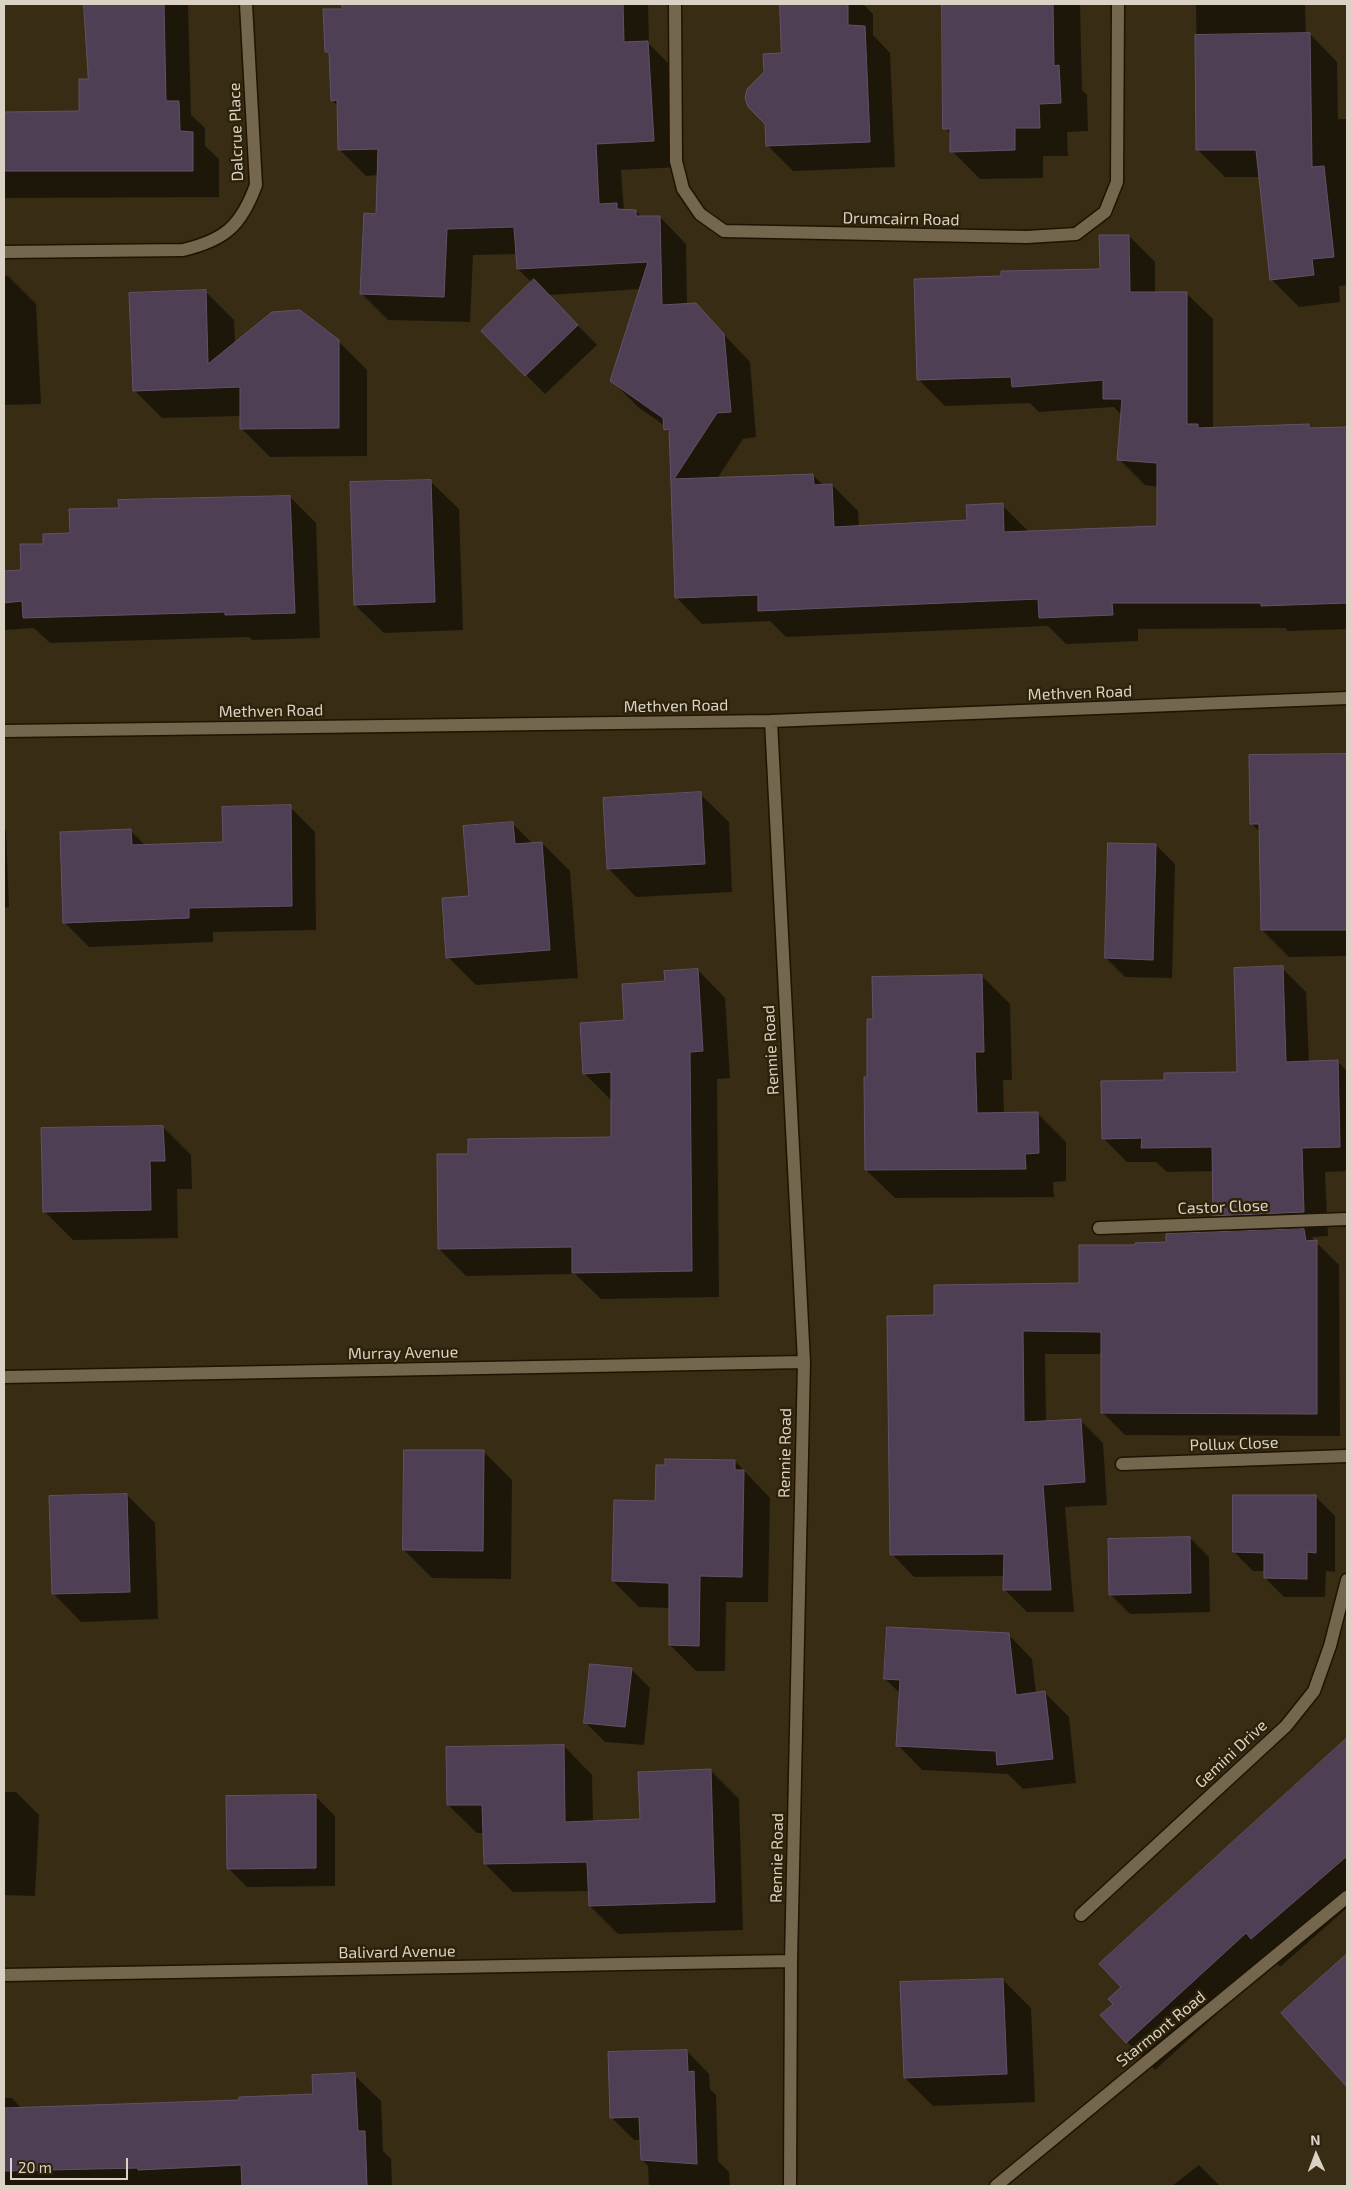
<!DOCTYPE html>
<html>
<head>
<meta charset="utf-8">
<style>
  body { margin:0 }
  #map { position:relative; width:1351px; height:2190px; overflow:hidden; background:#382c14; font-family:"Exo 2",sans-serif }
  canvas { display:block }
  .frame { position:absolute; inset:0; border:5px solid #dad3c5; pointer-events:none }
  .north { position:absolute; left:1291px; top:2130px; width:50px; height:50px; -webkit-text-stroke:4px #2e220a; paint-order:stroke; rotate:358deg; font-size:14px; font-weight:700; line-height:20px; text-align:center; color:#dad3c5 }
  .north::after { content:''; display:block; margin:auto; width:18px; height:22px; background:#dad3c5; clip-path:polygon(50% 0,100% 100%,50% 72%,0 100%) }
  .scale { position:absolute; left:10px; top:2158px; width:118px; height:22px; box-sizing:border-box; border:2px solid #dad3c5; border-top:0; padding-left:6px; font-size:15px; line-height:18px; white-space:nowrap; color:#dad3c5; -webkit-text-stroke:4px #2e220a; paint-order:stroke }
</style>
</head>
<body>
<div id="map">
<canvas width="1351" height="2190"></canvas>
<div class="frame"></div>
<div class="north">N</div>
<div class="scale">20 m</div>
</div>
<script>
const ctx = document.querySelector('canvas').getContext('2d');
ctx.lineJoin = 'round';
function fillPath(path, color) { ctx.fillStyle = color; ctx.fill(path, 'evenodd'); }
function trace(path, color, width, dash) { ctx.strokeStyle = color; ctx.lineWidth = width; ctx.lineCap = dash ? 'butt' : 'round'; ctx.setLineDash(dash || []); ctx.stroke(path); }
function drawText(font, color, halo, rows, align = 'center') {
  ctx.font = font + ' "Exo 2",sans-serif'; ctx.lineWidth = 5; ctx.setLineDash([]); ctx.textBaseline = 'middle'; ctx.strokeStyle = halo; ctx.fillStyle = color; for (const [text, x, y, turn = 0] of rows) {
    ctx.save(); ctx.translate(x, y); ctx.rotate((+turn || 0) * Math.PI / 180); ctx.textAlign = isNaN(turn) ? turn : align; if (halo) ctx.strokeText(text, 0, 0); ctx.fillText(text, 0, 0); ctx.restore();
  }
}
fillPath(new Path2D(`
  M 86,4 L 188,4 L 191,115 L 205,128 L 205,146 L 219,159 L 219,197 L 4,198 L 4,99 L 5,114 L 80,112 L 89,81 Z
  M 343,4 L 648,4 L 649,44 L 673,68 L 679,167 L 621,170 L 624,211 L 636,211 L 642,217 L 660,217 L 686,244 L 687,305 L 695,304 L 750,362 L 756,437 L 743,439 L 717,479 L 813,475 L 823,485 L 832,485 L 858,511 L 859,527 L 968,522 L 1002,505 L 1029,532 L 1158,527 L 1158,487 L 1145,485 L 1119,459 L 1122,416 L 1114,407 L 1039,412 L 1030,403 L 945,406 L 919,380 L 1002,277 L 1101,270 L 1129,236 L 1155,262 L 1155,293 L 1186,293 L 1213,319 L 1213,429 L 1308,425 L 1312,429 L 1347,428 L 1347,629 L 1288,631 L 1285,628 L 1138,629 L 1138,641 L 1066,644 L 1048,626 L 786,637 L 770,621 L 702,624 L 676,597 L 670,434 L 665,426 L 638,407 L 612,381 L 640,289 L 548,295 L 597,345 L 545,394 L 482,331 L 532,283 L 518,269 L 517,254 L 473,255 L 470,322 L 388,320 L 361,293 L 377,215 L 378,175 L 366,176 L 340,150 L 338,106 L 332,100 L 331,56 L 326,51 L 343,10 Z
  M 781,4 L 863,4 L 873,14 L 873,35 L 890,53 L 895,167 L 793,171 L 767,145 L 782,54 Z
  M 943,4 L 1080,4 L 1082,90 L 1087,95 L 1088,131 L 1067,132 L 1068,156 L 1043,156 L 1043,178 L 980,179 L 952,151 L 952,135 L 945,128 Z
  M 1196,4 L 1305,4 L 1306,34 L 1310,34 L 1337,62 L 1338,119 L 1347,119 L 1347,285 L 1339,286 L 1340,302 L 1299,307 L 1271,279 L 1260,177 L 1225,177 L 1198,150 Z
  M 4,276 L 8,276 L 36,304 L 41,404 L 4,405 Z
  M 205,291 L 234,320 L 235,344 L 338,341 L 367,370 L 367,456 L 270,457 L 241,428 L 241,416 L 162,418 L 134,390 Z
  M 430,481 L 459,509 L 463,630 L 384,633 L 355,605 Z
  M 290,497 L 316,523 L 320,638 L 252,640 L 249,637 L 50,643 L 34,628 L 4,630 L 4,573 L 22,571 L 44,545 L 120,509 Z
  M 1347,755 L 1347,956 L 1289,957 L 1262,930 L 1261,833 L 1252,824 L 1251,756 Z
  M 700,794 L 729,822 L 732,892 L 636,897 L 608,868 Z
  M 290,807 L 315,832 L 316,930 L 213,932 L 213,942 L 89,947 L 64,922 L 131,831 L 146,846 L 224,843 Z
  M 512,823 L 533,844 L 542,843 L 570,871 L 578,978 L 476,985 L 448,957 L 470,897 Z
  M 4,829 L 6,831 L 9,907 L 4,908 Z
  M 1156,845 L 1175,864 L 1172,978 L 1125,977 L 1106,958 Z
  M 1282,968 L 1306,992 L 1309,1062 L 1337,1061 L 1347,1071 L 1347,1171 L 1325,1172 L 1328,1236 L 1311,1237 L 1339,1265 L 1340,1436 L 1125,1435 L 1102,1412 L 1102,1354 L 1045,1354 L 1046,1422 L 1080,1420 L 1103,1443 L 1107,1505 L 1065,1507 L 1074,1612 L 1027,1612 L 1004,1589 L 1004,1576 L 914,1577 L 892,1554 L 936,1316 L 1080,1284 L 1137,1246 L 1232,1233 L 1215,1215 L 1214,1171 L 1167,1172 L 1156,1162 L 1127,1162 L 1103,1138 L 1166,1081 L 1239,1073 Z
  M 698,970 L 725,998 L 730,1078 L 717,1079 L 719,1297 L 601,1299 L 575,1274 L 466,1276 L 439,1249 L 469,1155 L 613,1138 L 611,1100 L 584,1073 L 626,1021 L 666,982 Z
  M 982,976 L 1010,1004 L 1012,1080 L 1003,1080 L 1004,1114 L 1037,1113 L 1066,1142 L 1066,1181 L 1053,1182 L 1054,1197 L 895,1198 L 866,1170 L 868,1078 L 874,1021 Z
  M 163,1127 L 191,1155 L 192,1189 L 177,1189 L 178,1238 L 73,1240 L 44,1211 Z
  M 484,1452 L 512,1480 L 511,1579 L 432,1578 L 404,1550 Z
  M 735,1461 L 770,1498 L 768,1602 L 726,1602 L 725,1671 L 696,1671 L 670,1645 L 670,1608 L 639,1607 L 613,1581 L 656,1503 Z
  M 127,1495 L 155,1523 L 158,1619 L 81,1622 L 53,1593 Z
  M 1316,1497 L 1335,1516 L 1335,1572 L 1326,1571 L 1325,1597 L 1284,1597 L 1265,1578 L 1265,1571 L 1253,1571 L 1234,1552 Z
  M 1190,1538 L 1209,1557 L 1210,1612 L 1130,1614 L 1111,1595 Z
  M 1008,1634 L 1032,1659 L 1036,1693 L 1044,1692 L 1069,1717 L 1076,1783 L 1023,1789 L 1008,1774 L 922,1770 L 898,1745 L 900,1693 L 885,1679 Z
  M 631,1669 L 650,1688 L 644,1745 L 605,1742 L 585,1722 Z
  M 1347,1739 L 1347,1908 L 1280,1967 L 1275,1961 L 1155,2070 L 1127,2042 L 1122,1987 L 1290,1793 L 1288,1791 Z
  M 564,1746 L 592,1775 L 593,1822 L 641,1820 L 711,1771 L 739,1799 L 743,1930 L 618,1934 L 590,1906 L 589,1891 L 513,1892 L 485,1864 L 484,1833 L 477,1833 L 448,1805 Z
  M 4,1792 L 16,1792 L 39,1815 L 35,1896 L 4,1895 Z
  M 315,1796 L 335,1816 L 335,1886 L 247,1887 L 228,1868 Z
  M 1347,1956 L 1347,2085 L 1282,2013 Z
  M 1003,1980 L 1031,2008 L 1035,2102 L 933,2106 L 905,2078 Z
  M 687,2051 L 709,2074 L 710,2089 L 716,2095 L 718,2161 L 729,2172 L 730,2186 L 649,2186 L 648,2166 L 642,2160 L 641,2140 L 634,2140 L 612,2118 Z
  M 354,2075 L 381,2101 L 383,2151 L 391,2159 L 392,2186 L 4,2186 L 4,2098 L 12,2098 L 22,2109 L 240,2101 L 314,2095 Z
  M 1199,2165 L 1220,2186 L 1172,2186 Z`), '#0007');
const building = new Path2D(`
  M 84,4 L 164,4 L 166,101 L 179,101 L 180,131 L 193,132 L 193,171 L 4,171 L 4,112 L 79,111 L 79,79 L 88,79 Z
  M 342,4 L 623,4 L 624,42 L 648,41 L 654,141 L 596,144 L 599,204 L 617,203 L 617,209 L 636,210 L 636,216 L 660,216 L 662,305 L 696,303 L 724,334 L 731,412 L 717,413 L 674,479 L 813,474 L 814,485 L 832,484 L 834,527 L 967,520 L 966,505 L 1003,503 L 1004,532 L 1157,526 L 1157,463 L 1117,460 L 1122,399 L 1103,399 L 1103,380 L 1012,387 L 1011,377 L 917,380 L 914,279 L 1001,276 L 1001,271 L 1100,269 L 1099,235 L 1129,235 L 1130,292 L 1187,292 L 1187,424 L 1198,424 L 1198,428 L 1309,424 L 1309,428 L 1347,427 L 1347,603 L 1261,606 L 1261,603 L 1112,603 L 1113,615 L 1039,618 L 1038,599 L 758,611 L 758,595 L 675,598 L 669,429 L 664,430 L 663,418 L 610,381 L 648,262 L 517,269 L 514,227 L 447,229 L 444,297 L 360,294 L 364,213 L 376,214 L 378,149 L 338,150 L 337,100 L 331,101 L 329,52 L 325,52 L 323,9 L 342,9 Z
  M 780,4 L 848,4 L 848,25 L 865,26 L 870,142 L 766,146 L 765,124 L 748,107 L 745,98 L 747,89 L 764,72 L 763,54 L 781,53 Z
  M 942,4 L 1053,4 L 1054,66 L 1059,65 L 1061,103 L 1039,104 L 1040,128 L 1015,128 L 1015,150 L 950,152 L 950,129 L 943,129 Z
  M 1310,33 L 1312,167 L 1324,166 L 1334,257 L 1312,259 L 1314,275 L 1270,280 L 1256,150 L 1196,150 L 1195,35 Z
  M 534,279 L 578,325 L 525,376 L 481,331 Z
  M 206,290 L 208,364 L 272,312 L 300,310 L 339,340 L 339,428 L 240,429 L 240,387 L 133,391 L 129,293 Z
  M 431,480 L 435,602 L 354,605 L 350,482 Z
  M 290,496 L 295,613 L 225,615 L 225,612 L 23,618 L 22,601 L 4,603 L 4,571 L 21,570 L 20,544 L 43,544 L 43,534 L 70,533 L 69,509 L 119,508 L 118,500 Z
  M 1347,754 L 1347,930 L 1261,930 L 1259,824 L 1250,824 L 1249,755 Z
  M 701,792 L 705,864 L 607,869 L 603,798 Z
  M 291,805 L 292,906 L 189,908 L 189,918 L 63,923 L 60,832 L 131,829 L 132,845 L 223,842 L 222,807 Z
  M 513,822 L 515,844 L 542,842 L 550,950 L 446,958 L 442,898 L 469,896 L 463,826 Z
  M 1108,843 L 1156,844 L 1153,960 L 1105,958 Z
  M 1283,966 L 1286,1062 L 1338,1060 L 1340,1147 L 1302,1148 L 1304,1212 L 1213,1216 L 1212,1147 L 1141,1148 L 1142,1138 L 1102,1139 L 1101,1081 L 1164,1080 L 1164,1073 L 1237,1072 L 1234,968 Z
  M 698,969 L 703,1051 L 690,1052 L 692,1271 L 572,1273 L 572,1247 L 438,1249 L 437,1154 L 468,1154 L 468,1139 L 611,1137 L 611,1072 L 583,1074 L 580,1023 L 624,1020 L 622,984 L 665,981 L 664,971 Z
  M 982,975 L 984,1052 L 975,1052 L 977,1113 L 1038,1112 L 1039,1153 L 1025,1154 L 1026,1169 L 865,1170 L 864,1077 L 867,1077 L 867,1019 L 873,1019 L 872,977 Z
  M 163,1126 L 165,1161 L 150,1161 L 151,1210 L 43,1212 L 41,1128 Z
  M 1304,1229 L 1306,1241 L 1317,1240 L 1317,1414 L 1101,1413 L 1101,1332 L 1023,1331 L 1024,1422 L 1081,1419 L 1085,1482 L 1043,1485 L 1051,1590 L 1003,1590 L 1004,1554 L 890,1555 L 887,1316 L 934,1315 L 934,1285 L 1079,1283 L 1079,1245 L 1135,1245 L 1135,1243 L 1166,1242 L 1166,1234 Z
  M 404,1450 L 484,1450 L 483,1551 L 403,1550 Z
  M 665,1459 L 735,1460 L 735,1470 L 744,1470 L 742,1577 L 700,1576 L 699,1646 L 669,1645 L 669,1583 L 612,1581 L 614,1500 L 655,1501 L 656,1465 L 665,1465 Z
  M 127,1494 L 130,1592 L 52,1594 L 49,1496 Z
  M 1233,1495 L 1316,1495 L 1316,1553 L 1307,1552 L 1307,1579 L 1264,1578 L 1264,1553 L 1233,1552 Z
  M 1190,1537 L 1191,1593 L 1109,1595 L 1108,1539 Z
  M 887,1627 L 1009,1633 L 1016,1695 L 1045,1691 L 1053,1759 L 997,1765 L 996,1751 L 896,1746 L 900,1680 L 884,1679 Z
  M 590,1664 L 632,1668 L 625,1727 L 584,1723 Z
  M 1347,1738 L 1347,1856 L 1251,1939 L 1246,1933 L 1126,2043 L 1100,2015 L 1113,2004 L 1108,1999 L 1121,1987 L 1099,1964 Z
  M 564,1745 L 565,1822 L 640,1819 L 638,1772 L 711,1769 L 715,1902 L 589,1906 L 587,1862 L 484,1864 L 482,1805 L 447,1805 L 446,1747 Z
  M 316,1795 L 316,1868 L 227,1869 L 226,1796 Z
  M 1347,1954 L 1347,2087 L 1281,2013 Z
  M 1003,1979 L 1007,2074 L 904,2078 L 900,1982 Z
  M 687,2050 L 688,2072 L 694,2071 L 697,2164 L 641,2160 L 639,2117 L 610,2118 L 608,2052 Z
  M 355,2073 L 358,2131 L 365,2131 L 367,2186 L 242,2186 L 241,2165 L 138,2170 L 138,2168 L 4,2171 L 4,2108 L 239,2100 L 239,2097 L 313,2094 L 312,2075 Z`);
fillPath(building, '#4f3f54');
trace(building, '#625268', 1);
const street = new Path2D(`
  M 675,4 L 676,161 L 683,189 L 700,214 L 724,231 L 1027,237 L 1076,234 L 1105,212 L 1117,182 L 1118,4
  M 4,252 L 183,250 C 225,240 241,226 256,185 L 246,4
  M 771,721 L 804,1362 L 791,1961 L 790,2186
  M 4,731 L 771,721 L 1347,698
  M 1099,1228 L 1347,1219
  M 4,1377 L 804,1362
  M 1122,1464 L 1347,1456
  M 1081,1915 L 1286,1726 L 1314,1691 L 1330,1646 L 1347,1580
  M 4,1975 L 791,1961
  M 996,2186 L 1347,1897`);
trace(street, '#1f1400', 15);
trace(street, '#74674e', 12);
drawText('16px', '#dad3c5', '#2e220a', [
  ["Dalcrue Place",236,132,-92],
  ["Drumcairn Road",901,219,1],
  ["Methven Road",1080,693,-2],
  ["Methven Road",676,706,-1],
  ["Methven Road",271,711,-1],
  ["Rennie Road",771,1050,-93],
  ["Castor Close",1223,1207,-2],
  ["Murray Avenue",403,1353,-1],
  ["Pollux Close",1234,1444,-2],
  ["Rennie Road",785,1453,-89],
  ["Gemini Drive",1231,1754,-43],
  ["Rennie Road",777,1858,-89],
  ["Balivard Avenue",397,1952,-1],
  ["Starmont Road",1161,2029,-39]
]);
</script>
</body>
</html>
